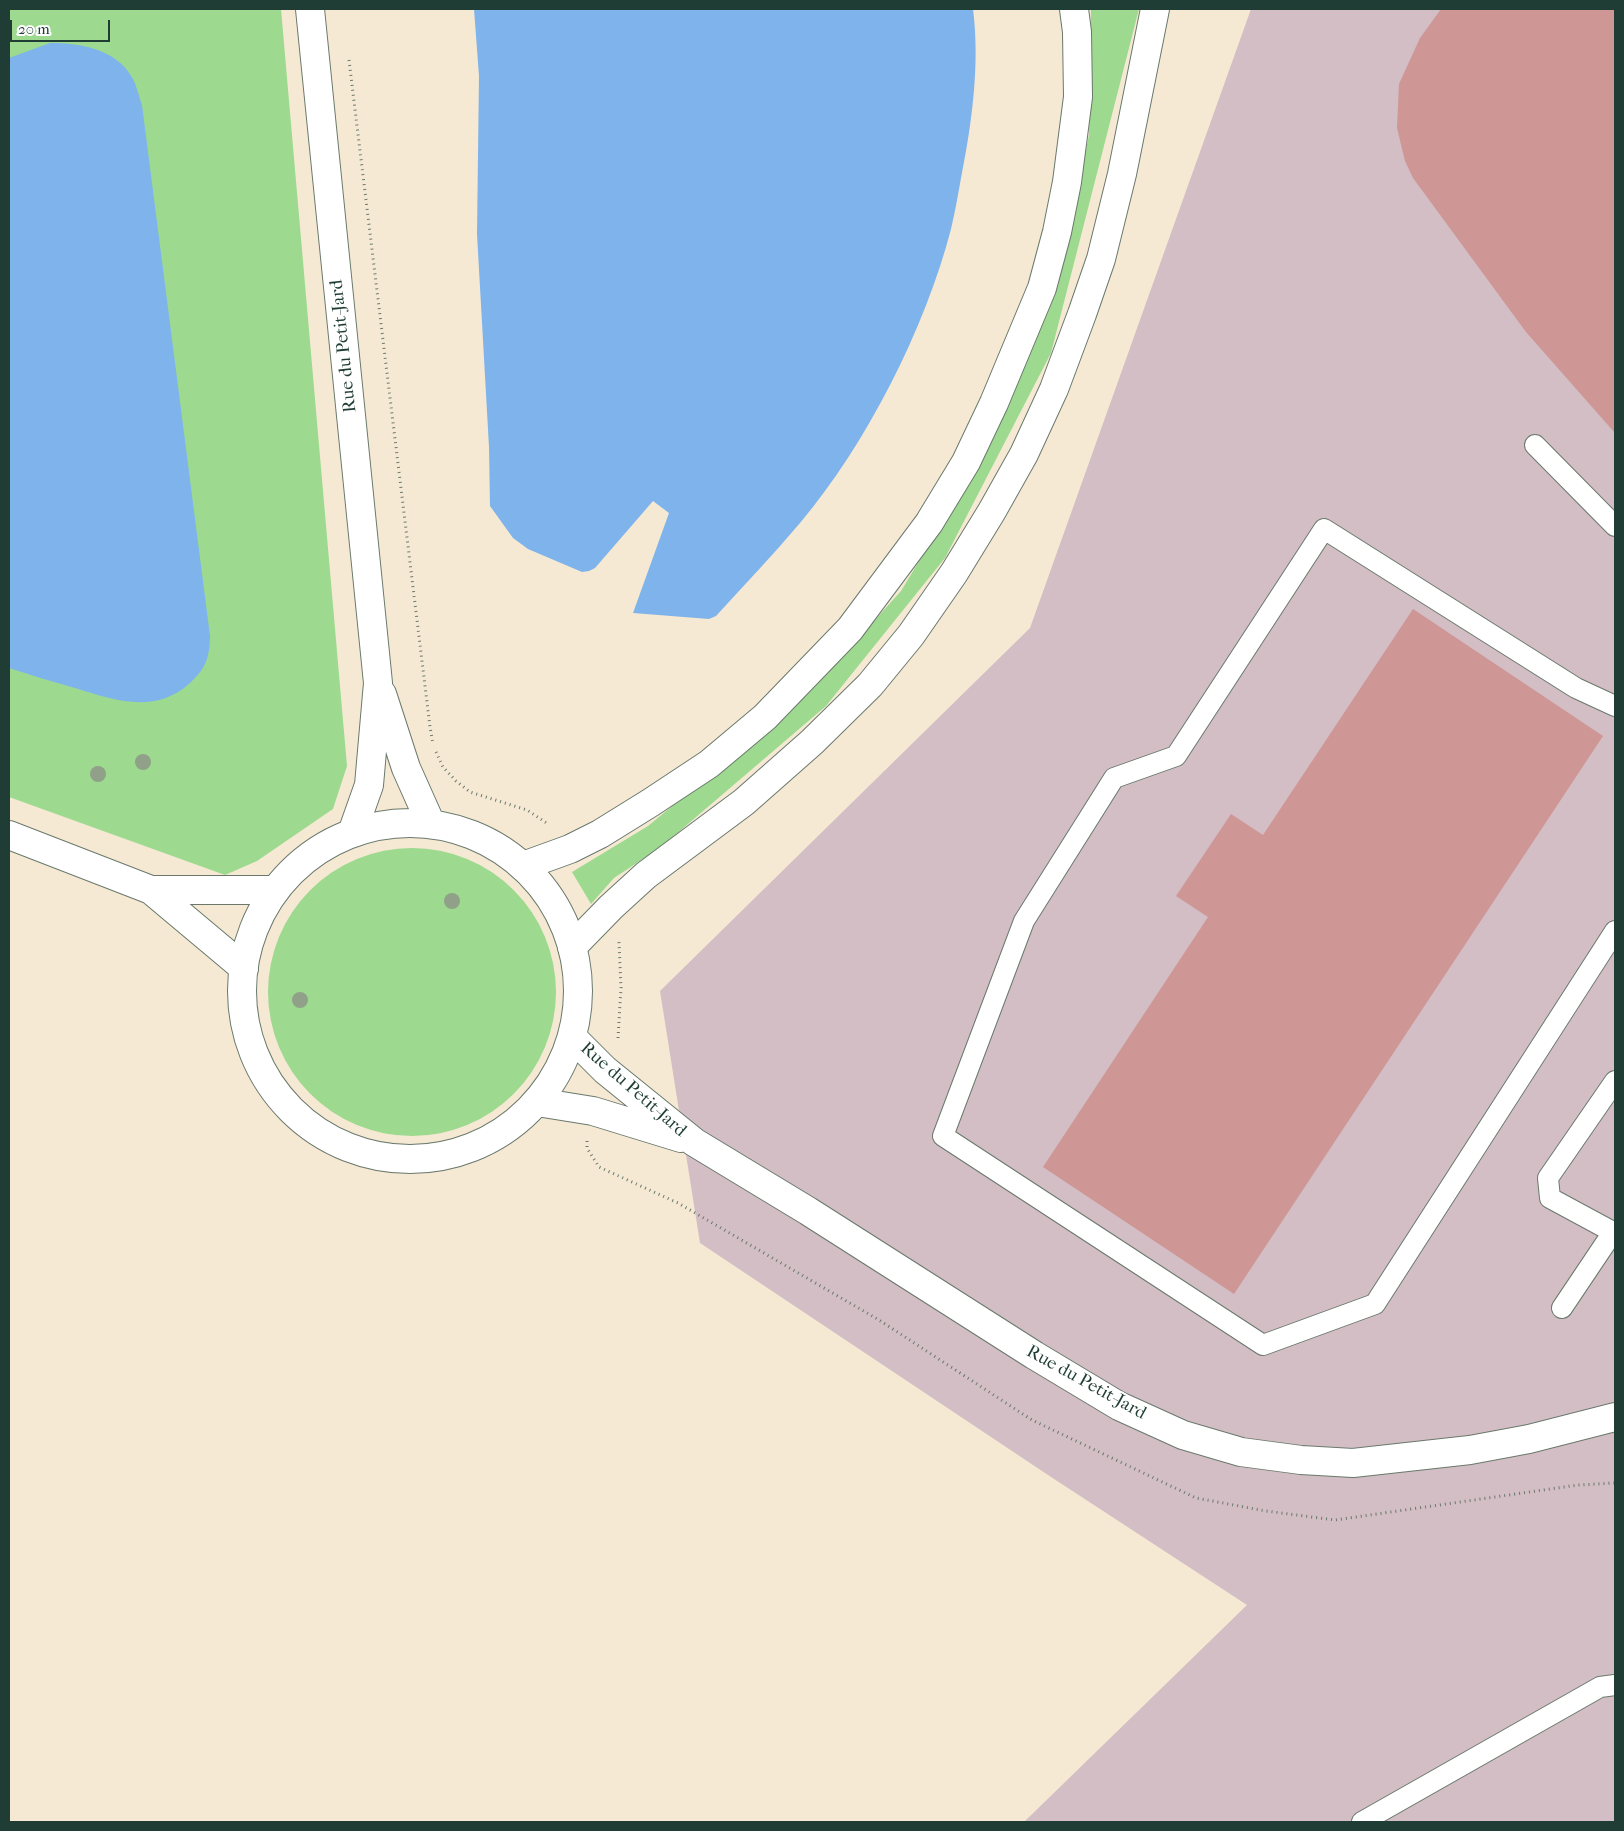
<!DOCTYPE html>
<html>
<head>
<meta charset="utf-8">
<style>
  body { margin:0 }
  #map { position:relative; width:1624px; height:1831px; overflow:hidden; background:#f5e9d4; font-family:"IM FELL French Canon",serif }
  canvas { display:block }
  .frame { position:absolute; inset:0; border:10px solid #1f3d34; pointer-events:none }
  .scale { position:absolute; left:10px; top:20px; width:100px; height:22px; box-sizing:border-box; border:2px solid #1f3d34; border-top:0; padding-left:6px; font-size:15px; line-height:18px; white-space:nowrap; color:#1f3d34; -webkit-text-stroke:4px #fff; paint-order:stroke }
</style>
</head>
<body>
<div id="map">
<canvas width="1624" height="1831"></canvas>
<div class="frame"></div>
<div class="scale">20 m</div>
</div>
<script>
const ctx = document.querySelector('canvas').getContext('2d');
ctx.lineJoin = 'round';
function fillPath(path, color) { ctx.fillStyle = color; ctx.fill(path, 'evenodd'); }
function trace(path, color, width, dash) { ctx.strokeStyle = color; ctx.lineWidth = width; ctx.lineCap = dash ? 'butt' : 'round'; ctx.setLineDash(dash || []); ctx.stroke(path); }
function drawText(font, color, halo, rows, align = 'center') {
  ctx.font = font + ' "IM FELL French Canon",serif'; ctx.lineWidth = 4; ctx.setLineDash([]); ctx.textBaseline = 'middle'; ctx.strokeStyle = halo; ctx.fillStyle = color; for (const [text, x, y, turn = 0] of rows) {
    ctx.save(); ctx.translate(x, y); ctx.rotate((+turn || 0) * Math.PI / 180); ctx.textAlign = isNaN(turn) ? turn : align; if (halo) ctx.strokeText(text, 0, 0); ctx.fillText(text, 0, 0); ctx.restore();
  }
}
fillPath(new Path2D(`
  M 1251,9 L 1615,9 L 1615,1822 L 1024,1822 L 1247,1605 L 1048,1475 L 700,1243 L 660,991 L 1030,628 Z`), '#d2bec4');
fillPath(new Path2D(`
  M 9,9 L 281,9 L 347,766 L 333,809 L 257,861 L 225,875 L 9,797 Z
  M 1091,9 L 1139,9 L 1051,353 L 945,558 L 826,706 L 661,847 L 614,878 L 591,904 L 572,872 L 648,826 L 809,693 L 901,591 L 995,435 L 1058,286 L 1089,135 Z
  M268 992a144 144 0 1 1 288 0a144 144 0 1 1-288 0Z`), '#9dda8f');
fillPath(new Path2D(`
  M 474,9 L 973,9 C 980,64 972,123 961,178 C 958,195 955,212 951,229 C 925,329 866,445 800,523 C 773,555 744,585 716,616 L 709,619 L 633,613 L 669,513 L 653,501 L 595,568 L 589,571 L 582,572 L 528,549 L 513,538 L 490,506 L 489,447 L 477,234 L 479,76 Z
  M 50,43 C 81,43 117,49 133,79 C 137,87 139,97 142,105 L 210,636 C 209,658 207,667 190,683 C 155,715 114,700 75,688 C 53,682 31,675 9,668 L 9,58 Z`), '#7eb3ec');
fillPath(new Path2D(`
  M 1441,9 L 1615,9 L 1615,433 L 1526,332 L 1413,178 L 1405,161 L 1397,128 L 1399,84 L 1420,38 Z
  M 1413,609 L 1603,736 L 1234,1294 L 1043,1167 L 1208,917 L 1176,896 L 1231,814 L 1263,835 Z`), '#ce9695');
const service = new Path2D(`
  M 1535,445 L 1615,526
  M 1615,706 L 1576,688 L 1324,529 L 1176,756 L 1114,778 L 1024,921 L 943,1136 L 1263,1345 L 1375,1304 L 1615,931
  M 1562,1308 L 1613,1232 L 1550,1198 L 1548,1178 L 1615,1081
  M 1362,1822 L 1600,1687 L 1615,1685`);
const tertiary = new Path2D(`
  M 9,835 L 151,890 L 244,968
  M 151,890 L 275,890`);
const secondary = new Path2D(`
  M 310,9 L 378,683 L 369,785 L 352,833
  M 382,694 L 406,768 L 431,824
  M242 991a168 168 0 1 1 336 0a168 168 0 1 1-336 0Z
  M 572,1037 L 605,1070 L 694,1142 L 808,1211 L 1034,1355 L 1119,1406 L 1183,1435 L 1241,1452 L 1301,1460 L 1353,1463 L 1470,1450 L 1529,1439 L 1615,1417
  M 537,1102 L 593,1111 L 681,1138`);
const trunk = new Path2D(`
  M 572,947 L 611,907 L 646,875 L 744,802 L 812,742 L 870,685 L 911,635 L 954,573 L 992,511 L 1024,454 L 1054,389 L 1082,314 L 1101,259 L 1122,174 L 1155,9`);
const motorway = new Path2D(`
  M 523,866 L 570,849 L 600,834 L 650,803 L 709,764 L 765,717 L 850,629 L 929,523 L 966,462 L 994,403 L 1042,288 L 1057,232 L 1067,182 L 1078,97 L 1077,32 L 1074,9`);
trace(service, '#6a796c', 22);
trace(tertiary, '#6a796c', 30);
trace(secondary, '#6a796c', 30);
trace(trunk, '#6a796c', 30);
trace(motorway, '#6a796c', 30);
trace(new Path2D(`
  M 349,60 L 430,727 L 433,744
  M 436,752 L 443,767 L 456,781 L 470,792 L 527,810 L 548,824
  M 618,1038 L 621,988 L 619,942
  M 587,1141 L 587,1148 L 599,1167 L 678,1203 L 879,1320 L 1032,1420 L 1196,1498 L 1266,1511 L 1335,1520 L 1578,1485 L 1615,1483`), '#6a796c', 3, [1, 4]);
trace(service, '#fff', 20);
trace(tertiary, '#fff', 28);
trace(secondary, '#fff', 28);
trace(trunk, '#fff', 28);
trace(motorway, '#fff', 28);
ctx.fillStyle = '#90a089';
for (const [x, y] of [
  [143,762],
  [98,774],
  [452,901],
  [300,1000]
]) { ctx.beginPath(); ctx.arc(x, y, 8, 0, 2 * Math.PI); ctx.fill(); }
drawText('18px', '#1f3d34', '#fff', [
  ["Rue du Petit-Jard",344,346,-96],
  ["Rue du Petit-Jard",633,1090,41],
  ["Rue du Petit-Jard",1086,1383,29]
]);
</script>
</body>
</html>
